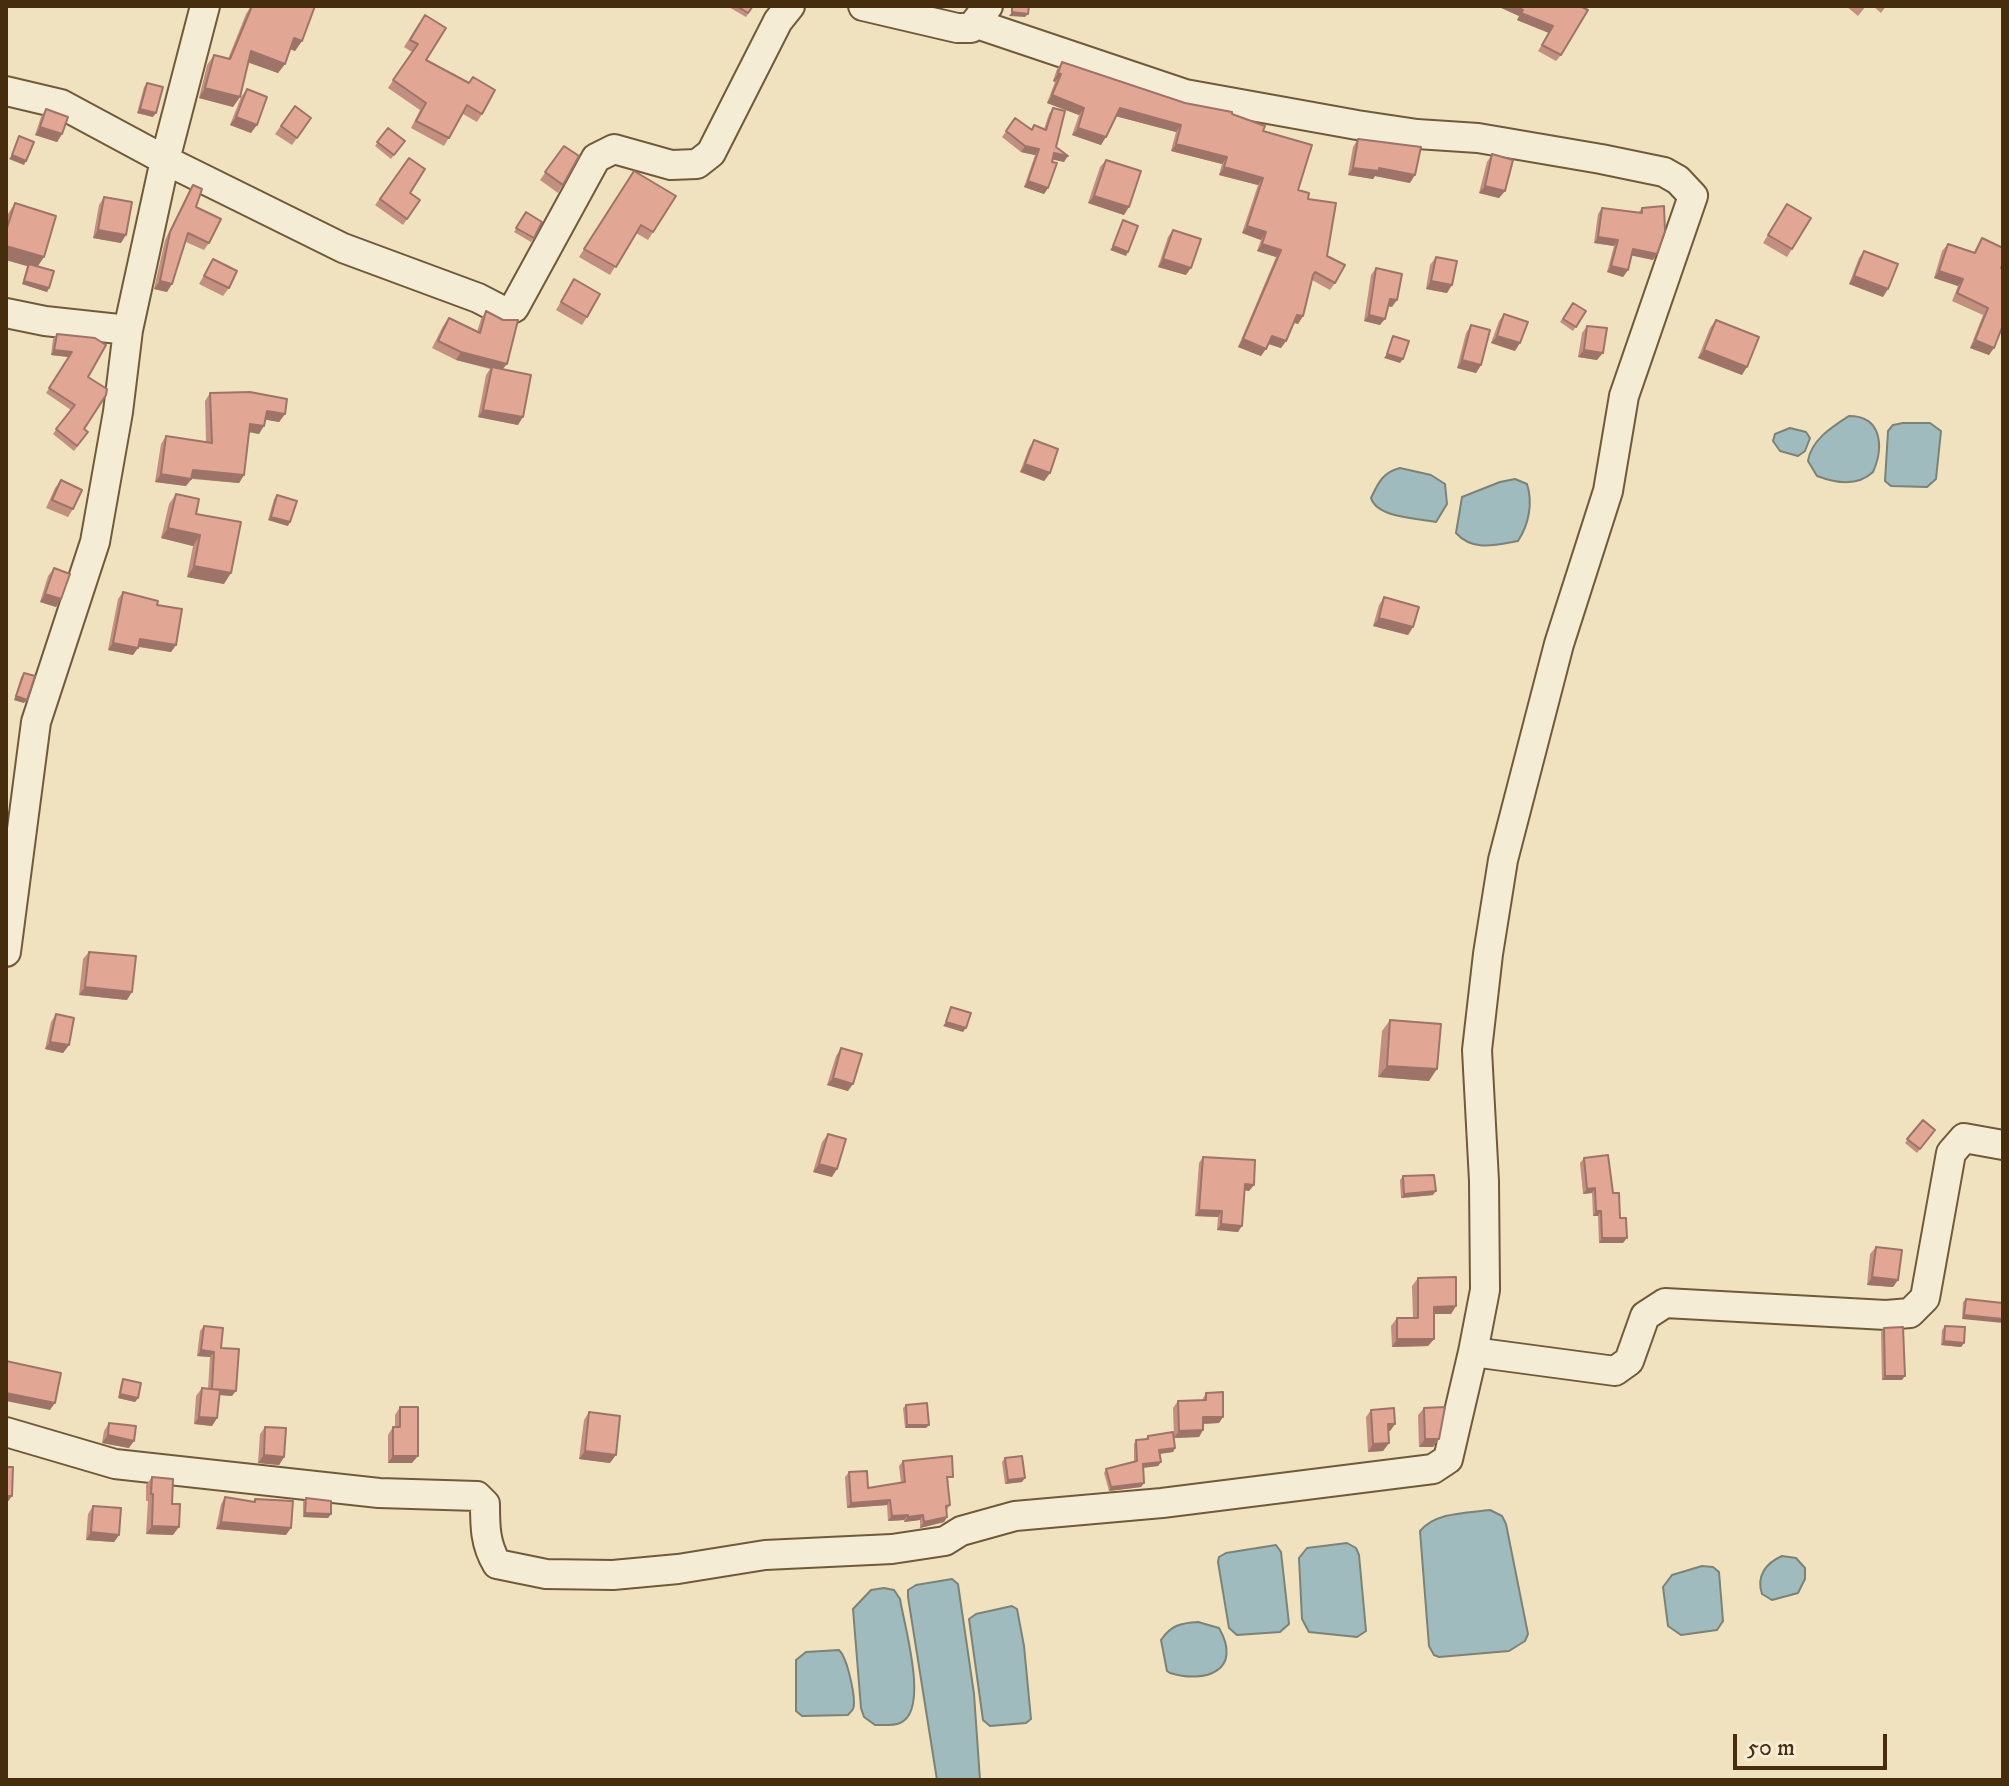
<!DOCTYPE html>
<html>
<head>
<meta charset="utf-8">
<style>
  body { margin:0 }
  #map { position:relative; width:2009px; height:1786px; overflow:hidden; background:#f0e2bf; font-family:"IM FELL DW Pica",serif }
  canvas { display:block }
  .frame { position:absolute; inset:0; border:8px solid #452d0e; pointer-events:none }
  .scale { position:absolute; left:1733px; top:1734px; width:154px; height:36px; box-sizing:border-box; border:4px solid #452d0e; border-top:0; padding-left:10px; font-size:24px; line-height:28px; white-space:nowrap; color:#452d0e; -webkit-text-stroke:6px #f5ecd5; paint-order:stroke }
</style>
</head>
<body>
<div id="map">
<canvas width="2009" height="1786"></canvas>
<div class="frame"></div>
<div class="scale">50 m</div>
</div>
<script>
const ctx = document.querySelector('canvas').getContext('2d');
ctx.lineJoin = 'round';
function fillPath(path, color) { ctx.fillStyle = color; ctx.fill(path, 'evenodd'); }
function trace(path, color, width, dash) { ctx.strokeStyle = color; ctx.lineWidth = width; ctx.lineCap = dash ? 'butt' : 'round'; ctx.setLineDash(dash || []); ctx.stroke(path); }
const water = new Path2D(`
  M 1849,416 C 1882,416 1884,447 1873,472 C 1857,487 1836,483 1817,476 L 1808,461 C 1811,440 1832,427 1849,416 Z
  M 1903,423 L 1930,423 L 1941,431 L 1936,479 L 1927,487 L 1891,486 L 1885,481 L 1888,431 L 1893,425 Z
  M 1790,428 L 1806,432 L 1810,438 L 1805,451 L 1798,456 L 1780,451 L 1773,441 L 1775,434 Z
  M 1400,468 L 1431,475 L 1445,484 L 1447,504 L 1436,522 C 1417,518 1377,518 1371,498 C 1378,483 1383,472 1400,468 Z
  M 1515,479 L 1527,484 C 1533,503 1529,524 1518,541 C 1496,545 1473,552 1456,533 L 1462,497 L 1500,482 Z
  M 1490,1510 L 1502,1516 L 1506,1524 L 1528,1634 L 1525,1641 L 1509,1651 L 1439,1657 L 1434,1655 L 1429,1646 L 1420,1531 C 1436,1512 1467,1513 1490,1510 Z
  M 1347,1543 L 1356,1548 L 1359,1555 L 1366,1631 L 1357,1637 L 1309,1632 L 1302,1619 L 1299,1558 L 1307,1548 Z
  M 1276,1545 L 1281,1552 L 1289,1624 L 1280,1632 L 1237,1635 L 1229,1628 L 1218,1562 L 1219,1557 L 1226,1553 Z
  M 1782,1556 L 1796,1558 L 1805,1568 L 1805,1579 L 1798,1593 L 1772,1600 L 1762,1594 C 1756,1576 1766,1563 1782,1556 Z
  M 1702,1566 L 1713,1567 L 1719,1572 L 1723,1621 L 1717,1630 L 1681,1635 L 1668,1626 L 1663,1587 L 1672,1575 Z
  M 952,1579 L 958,1584 L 959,1591 L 974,1694 L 980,1780 L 937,1780 L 908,1597 L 908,1590 L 916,1585 Z
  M 884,1588 L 894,1590 L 900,1599 C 904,1625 930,1711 900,1723 C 893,1726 882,1725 875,1725 L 864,1717 L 861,1708 L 853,1609 L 871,1590 Z
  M 1012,1606 L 1017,1609 L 1024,1646 L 1031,1719 L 1026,1723 L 990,1726 L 983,1720 L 969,1619 L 976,1614 Z
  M 1198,1622 L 1219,1628 C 1243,1670 1206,1684 1170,1673 L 1167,1671 L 1161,1640 C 1171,1625 1181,1623 1198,1622 Z
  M 839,1650 C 847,1657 854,1691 854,1703 C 854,1710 852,1710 848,1715 L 802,1716 L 796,1711 L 796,1660 L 806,1652 Z`);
fillPath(water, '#a0bbbd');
trace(water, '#7c8277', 2);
const minor = new Path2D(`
  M 863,6 L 957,28 L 971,28 L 988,6
  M 977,24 L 1185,94 L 1357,125 L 1417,134 L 1478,138 L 1601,159 L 1664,172 L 1678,180 L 1693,196 L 1624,396 L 1608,491 L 1559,644 L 1503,860 L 1488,954 L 1477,1050 L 1484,1181 L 1485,1290 L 1473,1352
  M 6,91 L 61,104 L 165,160 L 343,248 L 478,298 L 505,312 L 514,308 L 596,158 L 614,149 L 671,165 L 697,164 L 711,153 L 778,21 L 790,6
  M 6,313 L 45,321 L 128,330 L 118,412 L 95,542 L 36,722 L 6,952
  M 128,330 L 165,160 L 205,6
  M 6,1432 L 115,1464 L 379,1493 L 477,1496 L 485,1504 C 485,1526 485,1544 497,1564 L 546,1574 L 613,1575 L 678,1569 L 765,1555 L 892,1549 L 945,1541 L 961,1531 L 1015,1516 L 1162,1503 L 1433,1469 L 1448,1459 L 1473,1352 L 1615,1371 L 1629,1361 L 1645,1316 L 1665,1303 L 1886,1315 L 1910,1313 L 1925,1298 L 1951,1153 L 1964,1138 L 2003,1145`);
trace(minor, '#705a3a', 32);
trace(minor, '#f5ecd5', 28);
fillPath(new Path2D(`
  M 251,6 L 315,6 L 302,41 L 295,51 L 290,49 L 285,64 L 278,73 L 248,62 L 240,97 L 233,107 L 199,98 L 207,65 L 214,55 L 228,59 L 246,14 Z
  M 727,6 L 753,6 L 746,17 Z
  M 1497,6 L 1580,6 L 1561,55 L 1556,61 L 1538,51 L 1549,33 L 1517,20 L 1519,16 Z
  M 1846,6 L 1866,6 L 1858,16 Z
  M 1873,6 L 1886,6 L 1881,13 Z
  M 419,23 L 426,60 L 482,114 L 477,122 L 463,114 L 444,146 L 411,128 L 420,110 L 388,88 L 412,52 L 404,47 Z
  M 1062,62 L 1185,103 L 1232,114 L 1263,131 L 1298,190 L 1308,199 L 1335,283 L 1330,290 L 1312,280 L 1303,316 L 1298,324 L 1294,323 L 1286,341 L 1281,348 L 1268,344 L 1261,356 L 1238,347 L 1276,257 L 1257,251 L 1261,240 L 1242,233 L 1258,185 L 1219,175 L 1222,164 L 1171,151 L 1176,132 L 1116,116 L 1101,145 L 1072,135 L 1079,115 L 1047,103 L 1055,82 L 1053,81 L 1057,69 Z
  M 147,83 L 153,117 L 137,113 L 144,87 Z
  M 247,89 L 251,133 L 230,125 L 241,97 Z
  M 295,106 L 311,118 L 292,145 L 275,134 Z
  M 1053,108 L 1056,147 L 1064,162 L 1053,159 L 1048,188 L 1044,194 L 1024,187 L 1035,155 L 1021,152 L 1002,137 L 1015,118 L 1031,129 L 1034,125 L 1044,129 L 1049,114 Z
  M 46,109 L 62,134 L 57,142 L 35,135 L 41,117 Z
  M 388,128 L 405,141 L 391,159 L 375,146 Z
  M 1358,139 L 1410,183 L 1375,176 L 1373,179 L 1348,175 L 1353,147 Z
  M 564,146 L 563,185 L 558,193 L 540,180 Z
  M 1492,154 L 1505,191 L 1499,198 L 1479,193 L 1487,162 Z
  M 409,158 L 410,193 L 420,200 L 403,225 L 375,205 Z
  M 1106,160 L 1124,215 L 1088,203 L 1100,167 Z
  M 634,171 L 676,196 L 648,240 L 636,233 L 610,275 L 579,257 Z
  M 193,185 L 196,207 L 209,243 L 204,250 L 186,242 L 167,292 L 154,289 L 165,240 L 188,193 Z
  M 104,197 L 121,243 L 93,238 L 99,205 Z
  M 15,203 L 44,257 L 37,266 L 49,288 L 47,292 L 22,284 L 27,266 L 6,260 L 6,217 Z
  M 1787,204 L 1792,249 L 1787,257 L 1763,243 Z
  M 1602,208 L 1638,213 L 1642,208 L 1653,260 L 1632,255 L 1628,270 L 1623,277 L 1607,272 L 1614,246 L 1594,243 L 1598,214 Z
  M 526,212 L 534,238 L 531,242 L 514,232 Z
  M 1173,230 L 1186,275 L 1158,267 L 1168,237 Z
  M 1982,238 L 2001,268 L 1989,355 L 1970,348 L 1983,315 L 1952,301 L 1958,286 L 1934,278 L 1942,251 L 1948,244 L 1974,252 Z
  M 1864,251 L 1883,297 L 1849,284 L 1859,258 Z
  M 1436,257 L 1447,293 L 1426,289 L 1430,265 Z
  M 213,259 L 229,288 L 223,296 L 199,284 Z
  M 1376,268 L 1392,307 L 1388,306 L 1380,325 L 1364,321 L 1371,275 Z
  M 574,279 L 587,317 L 582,325 L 556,310 Z
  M 1573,303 L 1586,311 L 1573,331 L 1560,322 Z
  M 486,311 L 503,369 L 518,425 L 478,417 L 486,375 L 490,369 L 456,360 L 432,348 L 443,326 L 449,318 L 477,332 L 481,319 Z
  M 1504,314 L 1515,351 L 1491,343 L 1499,321 Z
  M 1716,320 L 1742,375 L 1698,358 L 1710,328 Z
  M 1471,325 L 1481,365 L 1476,373 L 1457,368 L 1466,333 Z
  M 1587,326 L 1597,360 L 1578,357 L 1582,333 Z
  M 57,334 L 88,377 L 84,429 L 88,432 L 74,451 L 53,434 L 71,410 L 46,393 L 69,357 L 51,355 L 53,339 Z
  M 210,393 L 285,414 L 279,422 L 265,419 L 259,434 L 249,432 L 244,475 L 239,483 L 192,479 L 186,486 L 155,482 L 161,444 L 166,436 L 206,442 L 205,401 Z
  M 1034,440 L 1050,473 L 1044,481 L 1020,472 L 1029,448 Z
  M 61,480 L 73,509 L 68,517 L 46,508 L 55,488 Z
  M 176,494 L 196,514 L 224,584 L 187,577 L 193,546 L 161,538 L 169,504 Z
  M 277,495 L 288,526 L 268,520 L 274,499 Z
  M 54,568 L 61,599 L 56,607 L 40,602 L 48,576 Z
  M 123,592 L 157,605 L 176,645 L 171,652 L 138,647 L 133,655 L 108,650 L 118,599 Z
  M 1384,597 L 1413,627 L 1408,635 L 1373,626 L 1379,605 Z
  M 24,673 L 24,703 L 14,700 L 21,677 Z
  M 89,952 L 127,1000 L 79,995 L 83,959 Z
  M 56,1014 L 69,1045 L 63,1053 L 45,1049 L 51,1022 Z
  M 1390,1020 L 1429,1081 L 1378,1077 L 1382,1031 Z
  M 841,1048 L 848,1091 L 827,1085 L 836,1056 Z
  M 1923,1120 L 1935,1130 L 1917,1153 L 1905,1143 Z
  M 828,1134 L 832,1177 L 813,1172 L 822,1142 Z
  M 1203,1157 L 1254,1185 L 1249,1191 L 1245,1190 L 1238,1232 L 1217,1230 L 1218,1217 L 1195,1216 L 1199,1163 Z
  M 1584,1158 L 1613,1193 L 1620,1218 L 1623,1243 L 1599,1243 L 1598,1216 L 1593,1216 L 1592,1193 L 1583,1194 L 1580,1163 Z
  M 1403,1176 L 1433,1195 L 1401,1198 L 1400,1180 Z
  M 1876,1247 L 1898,1280 L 1893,1287 L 1867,1285 L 1870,1254 Z
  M 1418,1278 L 1456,1306 L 1451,1314 L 1434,1314 L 1434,1339 L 1428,1346 L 1392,1347 L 1391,1326 L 1397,1318 L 1413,1318 L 1412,1286 Z
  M 1966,1299 L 2003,1303 L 1962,1319 L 1963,1302 Z
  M 204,1326 L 221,1348 L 232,1396 L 219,1395 L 217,1418 L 212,1426 L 194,1424 L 196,1396 L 202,1388 L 208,1389 L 210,1357 L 197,1356 L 200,1331 Z
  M 1945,1326 L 1964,1343 L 1961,1347 L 1941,1345 L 1942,1330 Z
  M 1884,1328 L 1902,1380 L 1882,1380 L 1881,1332 Z
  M 123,1379 L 138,1398 L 135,1402 L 118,1398 L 121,1383 Z
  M 1206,1393 L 1223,1417 L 1219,1423 L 1203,1424 L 1203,1430 L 1199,1437 L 1174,1438 L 1173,1408 L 1178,1401 L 1202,1400 Z
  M 906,1405 L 926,1428 L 905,1428 L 903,1408 Z
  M 400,1407 L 412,1463 L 388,1463 L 388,1435 L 393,1427 L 395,1427 L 395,1415 Z
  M 1424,1408 L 1439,1439 L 1433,1447 L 1419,1447 L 1418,1415 Z
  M 1371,1410 L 1395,1424 L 1390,1431 L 1388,1431 L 1389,1443 L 1383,1451 L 1368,1452 L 1366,1417 Z
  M 589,1412 L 610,1463 L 579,1459 L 584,1420 Z
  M 109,1423 L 129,1448 L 102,1443 L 104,1431 Z
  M 265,1427 L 284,1457 L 279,1465 L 258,1463 L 260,1434 Z
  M 1148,1436 L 1175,1448 L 1173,1452 L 1160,1454 L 1161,1462 L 1158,1466 L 1143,1468 L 1144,1483 L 1141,1487 L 1109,1491 L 1104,1473 L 1106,1469 L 1134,1462 L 1134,1444 L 1136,1440 L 1145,1439 Z
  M 1005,1458 L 1022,1482 L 1005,1484 L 1002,1462 Z
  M 903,1461 L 950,1482 L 948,1482 L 950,1505 L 947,1510 L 947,1517 L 944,1522 L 920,1528 L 920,1520 L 904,1522 L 904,1520 L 888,1521 L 887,1505 L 847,1508 L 845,1477 L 849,1472 L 868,1488 L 901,1483 L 899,1466 Z
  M 152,1477 L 173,1535 L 146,1534 L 148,1501 L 146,1501 L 146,1485 Z
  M 225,1497 L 253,1502 L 255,1499 L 286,1535 L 216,1529 L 221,1504 Z
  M 306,1498 L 331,1514 L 328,1518 L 303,1517 L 303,1502 Z
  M 93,1506 L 119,1535 L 114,1542 L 86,1540 L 88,1514 Z`), '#c28f80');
fillPath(new Path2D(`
  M 1497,6 L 1514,6 L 1523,10 L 1519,16 Z
  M 1012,12 L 1028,14 L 1025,17 L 1009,16 Z
  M 1521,13 L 1553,26 L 1549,33 L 1517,20 Z
  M 294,38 L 302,41 L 295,51 L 288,48 Z
  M 251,51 L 285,64 L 278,73 L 244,61 Z
  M 1058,73 L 1061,74 L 1055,82 L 1053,81 Z
  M 205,88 L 240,97 L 233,107 L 199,98 Z
  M 1052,95 L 1084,108 L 1079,115 L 1047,103 Z
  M 1120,108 L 1181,125 L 1176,132 L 1115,116 Z
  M 140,109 L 156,113 L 153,117 L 137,113 Z
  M 236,117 L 257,125 L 251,133 L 230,125 Z
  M 40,127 L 62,134 L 57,142 L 35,135 Z
  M 1078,128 L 1106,137 L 1101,145 L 1072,135 Z
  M 1176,144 L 1227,157 L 1222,164 L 1171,151 Z
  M 1025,146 L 1039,149 L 1035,155 L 1021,152 Z
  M 1054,153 L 1068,156 L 1064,162 L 1050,159 Z
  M 12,155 L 26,161 L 24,165 L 9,159 Z
  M 1224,167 L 1263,178 L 1258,185 L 1219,175 Z
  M 1353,168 L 1379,168 L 1415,175 L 1410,183 L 1375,176 L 1373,179 L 1348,175 Z
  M 1028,181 L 1048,188 L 1044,194 L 1024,187 Z
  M 1485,186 L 1505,191 L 1499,198 L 1479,193 Z
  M 1094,196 L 1129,207 L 1124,215 L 1088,203 Z
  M 1247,226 L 1266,232 L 1261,240 L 1242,233 Z
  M 98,230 L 126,235 L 121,243 L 93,238 Z
  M 1598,237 L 1618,240 L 1614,246 L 1594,243 Z
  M 1262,244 L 1281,250 L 1276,257 L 1257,251 Z
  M 6,246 L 44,257 L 36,269 L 29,264 L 27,266 L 6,260 Z
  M 1113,246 L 1128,252 L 1126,256 L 1110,250 Z
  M 1633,249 L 1657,254 L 1653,260 L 1629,255 Z
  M 1163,259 L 1191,268 L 1186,275 L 1158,267 Z
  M 1611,266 L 1628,270 L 1623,277 L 1607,272 Z
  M 1939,271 L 1963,279 L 1958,286 L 1934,278 Z
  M 1854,276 L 1888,289 L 1883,297 L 1849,284 Z
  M 24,281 L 49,288 L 47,292 L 22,284 Z
  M 160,281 L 172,284 L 167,292 L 154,289 Z
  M 1431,281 L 1452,285 L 1447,293 L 1426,289 Z
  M 1390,299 L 1397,300 L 1392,307 L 1385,305 Z
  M 1297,315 L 1303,316 L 1298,324 L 1292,322 Z
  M 1369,315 L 1385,319 L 1380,325 L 1364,321 Z
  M 1272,336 L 1286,341 L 1281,348 L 1266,343 Z
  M 1497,336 L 1520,343 L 1515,351 L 1491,343 Z
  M 1243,339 L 1266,349 L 1261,356 L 1238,347 Z
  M 1975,340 L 1994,348 L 1989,355 L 1970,348 Z
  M 54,350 L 72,352 L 69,357 L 51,355 Z
  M 1584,350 L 1603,353 L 1597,360 L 1578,357 Z
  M 1704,350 L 1747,367 L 1742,375 L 1698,358 Z
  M 461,352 L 507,364 L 501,371 L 456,360 Z
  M 1387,354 L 1403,359 L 1400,363 L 1384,358 Z
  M 1462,360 L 1481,365 L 1476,373 L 1457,368 Z
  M 483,410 L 523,417 L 518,425 L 478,417 Z
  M 267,411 L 285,414 L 279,422 L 261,419 Z
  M 250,424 L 264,426 L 259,434 L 244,431 Z
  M 1025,464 L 1050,473 L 1044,481 L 1020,472 Z
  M 193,470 L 244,475 L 239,483 L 188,478 L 191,479 L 186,486 L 155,482 L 161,474 Z
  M 271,517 L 290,522 L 288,526 L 268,520 Z
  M 168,528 L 200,535 L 193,546 L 161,538 Z
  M 194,566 L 231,573 L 224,584 L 187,577 Z
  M 45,594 L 61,599 L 56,607 L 40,602 Z
  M 1379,618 L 1413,627 L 1408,635 L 1373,626 Z
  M 140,639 L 176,645 L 171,652 L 135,646 Z
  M 113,643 L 138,648 L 133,655 L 108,650 Z
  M 16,696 L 27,700 L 24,703 L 14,700 Z
  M 85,987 L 132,992 L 127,1000 L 79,995 Z
  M 946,1022 L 966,1028 L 963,1032 L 943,1026 Z
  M 50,1042 L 69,1045 L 63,1053 L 45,1049 Z
  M 1387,1066 L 1437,1069 L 1429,1081 L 1378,1077 Z
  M 833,1078 L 853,1084 L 848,1091 L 827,1085 Z
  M 819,1164 L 837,1169 L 832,1177 L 813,1172 Z
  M 1245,1184 L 1254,1185 L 1249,1191 L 1241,1190 Z
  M 1595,1188 L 1592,1193 L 1583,1194 L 1587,1189 Z
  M 1436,1191 L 1433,1195 L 1401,1198 L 1404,1194 Z
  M 1199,1210 L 1222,1211 L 1218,1217 L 1195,1216 Z
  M 1596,1211 L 1601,1211 L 1598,1216 L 1593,1216 Z
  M 1221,1224 L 1242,1226 L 1238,1232 L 1217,1230 Z
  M 1602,1238 L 1627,1238 L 1623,1243 L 1599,1243 Z
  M 1872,1277 L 1898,1280 L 1893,1287 L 1867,1285 Z
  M 1456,1306 L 1451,1314 L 1428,1314 L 1434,1307 Z
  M 1964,1315 L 2003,1319 L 2003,1323 L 1962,1319 Z
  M 1397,1339 L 1434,1339 L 1428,1346 L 1392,1347 Z
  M 1944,1341 L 1964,1343 L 1961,1347 L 1941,1345 Z
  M 201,1350 L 214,1352 L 210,1357 L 197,1356 Z
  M 1885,1376 L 1905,1376 L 1902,1380 L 1882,1380 Z
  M 212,1389 L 236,1391 L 232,1396 L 208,1394 Z
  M 6,1393 L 55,1403 L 50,1410 L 6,1401 Z
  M 120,1394 L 138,1398 L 135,1402 L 118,1398 Z
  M 199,1417 L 217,1418 L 212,1426 L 194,1424 Z
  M 1203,1417 L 1223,1417 L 1219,1423 L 1198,1424 Z
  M 1388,1424 L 1395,1424 L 1390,1431 L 1382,1432 Z
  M 907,1425 L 929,1425 L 926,1428 L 905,1428 Z
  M 1203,1430 L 1199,1437 L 1174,1438 L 1179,1431 Z
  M 108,1435 L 134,1441 L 129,1448 L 102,1443 Z
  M 1425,1439 L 1439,1439 L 1433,1447 L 1419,1447 Z
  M 1389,1443 L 1383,1451 L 1368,1452 L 1373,1444 Z
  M 1175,1448 L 1173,1452 L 1157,1454 L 1159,1450 Z
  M 585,1451 L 616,1455 L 610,1463 L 579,1459 Z
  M 264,1455 L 284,1457 L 279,1465 L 258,1463 Z
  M 393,1456 L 418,1456 L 412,1463 L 388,1463 Z
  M 1161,1462 L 1158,1466 L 1140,1468 L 1143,1464 Z
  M 1025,1478 L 1022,1482 L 1005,1484 L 1008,1480 Z
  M 1144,1483 L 1141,1487 L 1109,1491 L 1111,1487 Z
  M 6,1496 L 12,1496 L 7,1503 L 6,1503 Z
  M 890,1500 L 887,1505 L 847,1508 L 851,1503 Z
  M 305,1513 L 331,1514 L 328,1518 L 303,1517 Z
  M 908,1515 L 904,1520 L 888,1521 L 892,1516 Z
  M 923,1515 L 920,1520 L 904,1522 L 908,1517 Z
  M 947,1517 L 944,1522 L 920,1528 L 924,1522 Z
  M 221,1522 L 291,1528 L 286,1535 L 216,1529 Z
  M 152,1526 L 179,1527 L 173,1535 L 146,1534 Z
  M 91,1532 L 119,1535 L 114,1542 L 86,1540 Z`), '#9e7468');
const building = new Path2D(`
  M 252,6 L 315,6 L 302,41 L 294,38 L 285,64 L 251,51 L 240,97 L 205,88 L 214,55 L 230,59 Z
  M 737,6 L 753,6 L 748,13 Z
  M 1012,6 L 1029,6 L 1028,14 L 1012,12 Z
  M 1514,6 L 1580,6 L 1588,10 L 1561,55 L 1542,45 L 1553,26 L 1521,13 L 1523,10 Z
  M 425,15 L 446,28 L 426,60 L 469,83 L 473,77 L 495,90 L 482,114 L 467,105 L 449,138 L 416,121 L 426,103 L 393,80 L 418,44 L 410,40 Z
  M 1062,62 L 1185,103 L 1232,112 L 1232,114 L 1265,126 L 1263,131 L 1312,145 L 1298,190 L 1309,193 L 1308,199 L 1336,203 L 1327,256 L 1345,265 L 1335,283 L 1315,272 L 1313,275 L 1303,316 L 1297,315 L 1286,341 L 1272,336 L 1266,349 L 1243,339 L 1281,250 L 1262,244 L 1266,232 L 1247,226 L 1263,178 L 1224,167 L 1227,157 L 1176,144 L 1181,125 L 1120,108 L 1106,137 L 1078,128 L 1084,108 L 1052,95 L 1061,74 L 1058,73 Z
  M 147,83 L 163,87 L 156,113 L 140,109 Z
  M 247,89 L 267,97 L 257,125 L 236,117 Z
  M 295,106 L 311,118 L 297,138 L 281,126 Z
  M 1053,108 L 1065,111 L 1056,147 L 1068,156 L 1054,153 L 1052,162 L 1057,163 L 1048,188 L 1028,181 L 1039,149 L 1025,146 L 1006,131 L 1015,118 L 1032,130 L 1034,125 L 1046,130 Z
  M 46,109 L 68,117 L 62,134 L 40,127 Z
  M 388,128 L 405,141 L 394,155 L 377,142 Z
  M 19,136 L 34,142 L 26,161 L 12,155 Z
  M 1358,139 L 1421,147 L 1415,175 L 1379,168 L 1379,171 L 1353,168 Z
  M 564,146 L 579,156 L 563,185 L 545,172 Z
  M 1492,154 L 1513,160 L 1505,191 L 1485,186 Z
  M 409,158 L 425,169 L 410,193 L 420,200 L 407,219 L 380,199 Z
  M 1106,160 L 1141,171 L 1129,207 L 1094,196 Z
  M 634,171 L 676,196 L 653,232 L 641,225 L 616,267 L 584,249 Z
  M 193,185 L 202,189 L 196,207 L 221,219 L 209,243 L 188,233 L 172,284 L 160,281 L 170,232 Z
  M 104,197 L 132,202 L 126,235 L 98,230 Z
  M 15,203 L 56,216 L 44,257 L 6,246 L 6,231 Z
  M 1787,204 L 1811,218 L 1792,249 L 1768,235 Z
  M 1664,206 L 1665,231 L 1657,254 L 1633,249 L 1628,270 L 1611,266 L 1618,240 L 1598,237 L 1602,208 L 1642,213 L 1642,208 Z
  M 526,212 L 542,222 L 534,238 L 516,228 Z
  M 1123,220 L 1138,226 L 1128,252 L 1113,246 Z
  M 1173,230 L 1201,239 L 1191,268 L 1163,259 Z
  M 1982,238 L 2003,248 L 2003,263 L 2001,268 L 2003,269 L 2003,325 L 1994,348 L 1975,340 L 1988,308 L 1957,293 L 1963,279 L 1939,271 L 1948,244 L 1975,253 Z
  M 1864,251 L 1898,264 L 1888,289 L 1854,276 Z
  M 1436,257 L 1457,261 L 1452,285 L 1431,281 Z
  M 213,259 L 237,271 L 229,288 L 204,276 Z
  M 29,264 L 54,271 L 49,288 L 24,281 Z
  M 1376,268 L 1402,274 L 1397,300 L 1390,299 L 1385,319 L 1369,315 Z
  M 574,279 L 600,294 L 587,317 L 561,302 Z
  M 1573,303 L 1586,311 L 1576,327 L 1563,319 Z
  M 486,311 L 503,320 L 518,320 L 507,364 L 461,352 L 438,341 L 449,318 L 480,333 Z
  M 1504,314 L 1528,322 L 1520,343 L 1497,336 Z
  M 1716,320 L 1759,337 L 1747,367 L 1704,350 Z
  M 1471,325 L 1490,330 L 1481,365 L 1462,360 Z
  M 1587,326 L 1607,328 L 1603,353 L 1584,350 Z
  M 57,334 L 95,338 L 106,345 L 88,377 L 107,389 L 106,395 L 84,429 L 88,432 L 77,446 L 56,429 L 75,405 L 49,388 L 72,352 L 54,350 Z
  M 1393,336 L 1409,341 L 1403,359 L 1387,354 Z
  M 492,367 L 531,375 L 523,417 L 483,410 Z
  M 250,392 L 287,399 L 285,414 L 267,411 L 264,426 L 250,424 L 244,475 L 193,470 L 191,479 L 161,474 L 166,436 L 212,443 L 210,393 Z
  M 1034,440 L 1058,449 L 1050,473 L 1025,464 Z
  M 61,480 L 82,490 L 73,509 L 52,500 Z
  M 176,494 L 199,499 L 196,514 L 241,522 L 231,573 L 194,566 L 200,535 L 168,528 Z
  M 277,495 L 297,501 L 290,522 L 271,517 Z
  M 54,568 L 70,574 L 61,599 L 45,594 Z
  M 123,592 L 158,601 L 157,605 L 182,609 L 176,645 L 140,639 L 138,648 L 113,643 Z
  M 1384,597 L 1419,607 L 1413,627 L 1379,618 Z
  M 24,673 L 35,676 L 27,700 L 16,696 Z
  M 89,952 L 136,956 L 132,992 L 85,987 Z
  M 951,1007 L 971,1013 L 966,1028 L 946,1022 Z
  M 56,1014 L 74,1018 L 69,1045 L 50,1042 Z
  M 1390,1020 L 1441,1024 L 1437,1069 L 1387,1066 Z
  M 841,1048 L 862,1054 L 853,1084 L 833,1078 Z
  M 1923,1120 L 1935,1130 L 1920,1149 L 1907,1139 Z
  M 828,1134 L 846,1139 L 837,1169 L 819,1164 Z
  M 1608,1155 L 1613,1193 L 1619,1193 L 1620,1218 L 1626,1218 L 1627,1238 L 1602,1238 L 1601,1211 L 1596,1211 L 1595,1188 L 1587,1189 L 1584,1158 Z
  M 1203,1157 L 1255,1160 L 1254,1185 L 1245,1184 L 1242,1226 L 1221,1224 L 1222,1211 L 1199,1210 Z
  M 1434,1175 L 1436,1191 L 1404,1194 L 1403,1176 Z
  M 1876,1247 L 1902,1250 L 1898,1280 L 1872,1277 Z
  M 1456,1277 L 1456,1306 L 1434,1307 L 1434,1339 L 1397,1339 L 1397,1318 L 1418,1318 L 1418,1278 Z
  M 1966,1299 L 2003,1303 L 2003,1319 L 1964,1315 Z
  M 204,1326 L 223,1328 L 221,1348 L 239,1349 L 236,1391 L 212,1389 L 214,1352 L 201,1350 Z
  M 1945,1326 L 1965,1327 L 1964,1343 L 1944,1341 Z
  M 1903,1327 L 1905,1376 L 1885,1376 L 1884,1328 Z
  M 6,1361 L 61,1373 L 55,1403 L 6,1393 Z
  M 123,1379 L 141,1383 L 138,1398 L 120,1394 Z
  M 202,1388 L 220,1390 L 217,1418 L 199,1417 Z
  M 1223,1392 L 1223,1417 L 1203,1417 L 1203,1430 L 1179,1431 L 1178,1401 L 1206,1400 L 1206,1393 Z
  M 927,1403 L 929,1425 L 907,1425 L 906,1405 Z
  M 400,1407 L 418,1407 L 418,1456 L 393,1456 L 393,1427 L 400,1427 Z
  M 1445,1407 L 1439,1439 L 1425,1439 L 1424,1408 Z
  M 1394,1408 L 1395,1424 L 1388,1424 L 1389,1443 L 1373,1444 L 1371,1410 Z
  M 589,1412 L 620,1416 L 616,1455 L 585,1451 Z
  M 109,1423 L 136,1426 L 134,1441 L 108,1435 Z
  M 265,1427 L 286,1428 L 284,1457 L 264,1455 Z
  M 1173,1432 L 1175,1448 L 1159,1450 L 1161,1462 L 1143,1464 L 1144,1483 L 1111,1487 L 1106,1469 L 1137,1461 L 1136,1440 L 1148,1439 L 1148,1436 Z
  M 952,1456 L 953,1477 L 947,1477 L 950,1505 L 946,1506 L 947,1517 L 924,1522 L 923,1515 L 908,1517 L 908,1515 L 892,1516 L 890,1500 L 851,1503 L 849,1472 L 867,1471 L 868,1488 L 905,1482 L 903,1461 Z
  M 1022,1456 L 1025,1478 L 1008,1480 L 1005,1458 Z
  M 6,1467 L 13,1467 L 12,1496 L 6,1496 Z
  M 152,1477 L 173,1479 L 172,1504 L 180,1504 L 179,1527 L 152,1526 L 153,1494 L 151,1494 Z
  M 225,1497 L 255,1502 L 255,1499 L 293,1501 L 291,1528 L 221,1522 Z
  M 306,1498 L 331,1501 L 331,1514 L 305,1513 Z
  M 93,1506 L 121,1508 L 119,1535 L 91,1532 Z`);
fillPath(building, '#e2a695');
trace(building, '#9e7468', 2);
</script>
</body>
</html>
